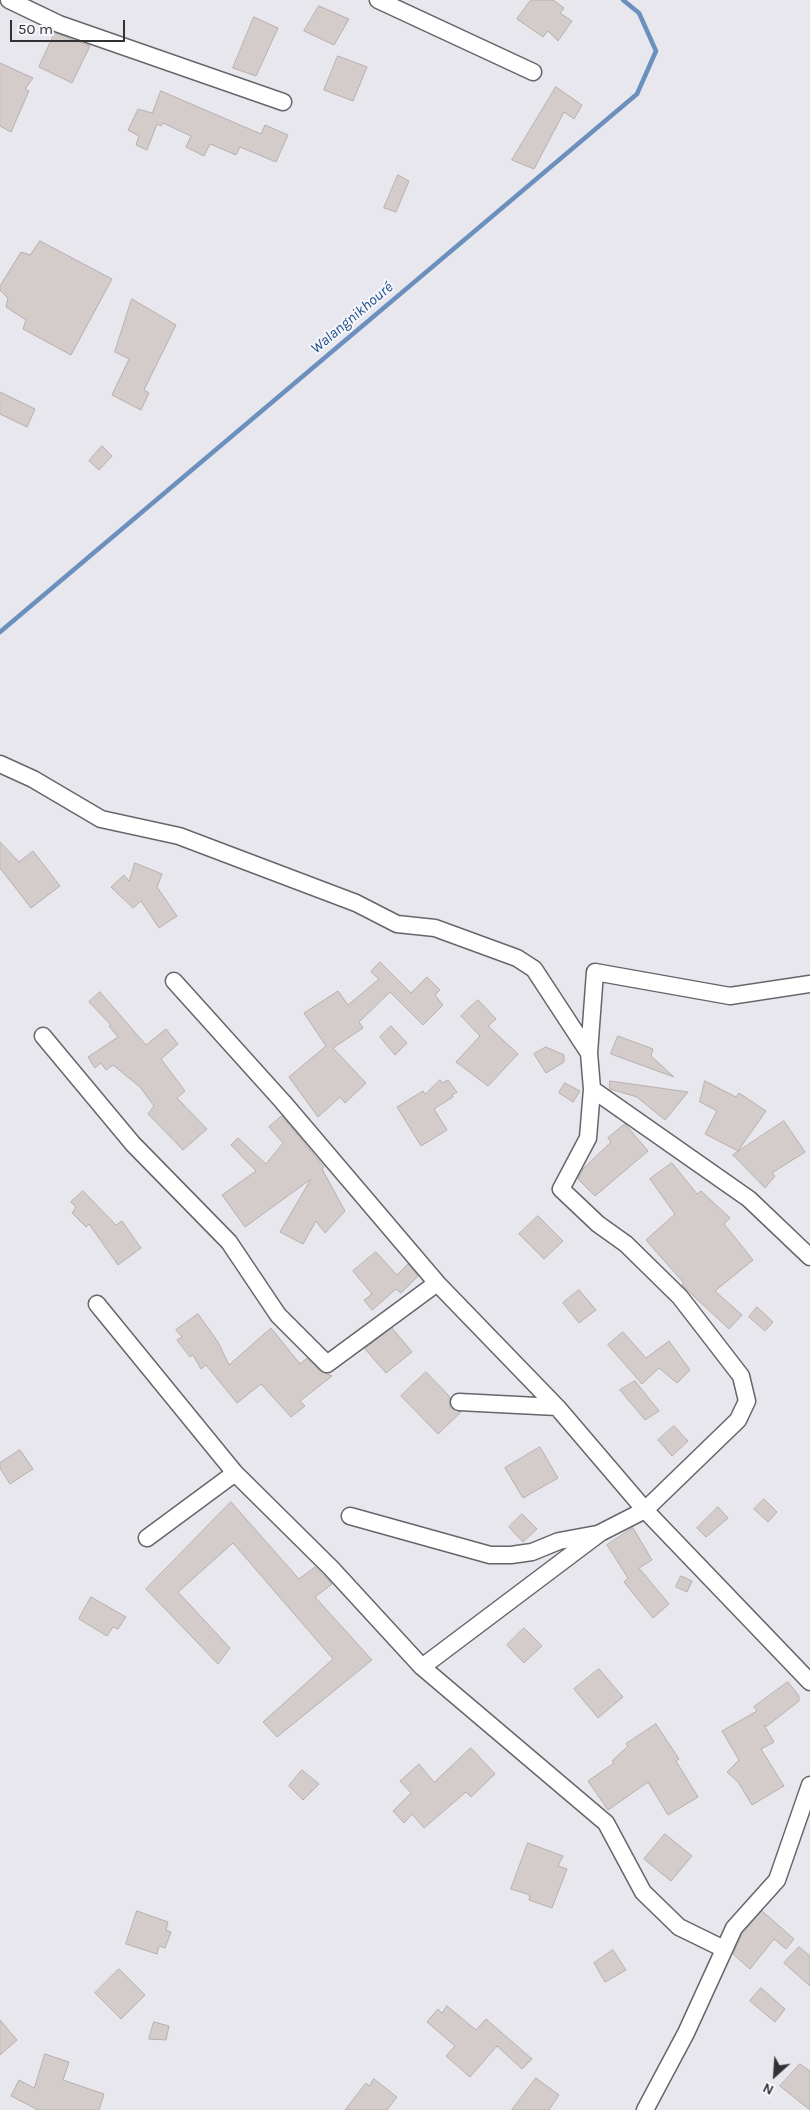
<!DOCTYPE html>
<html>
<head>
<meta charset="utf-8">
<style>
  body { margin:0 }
  #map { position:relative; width:810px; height:2110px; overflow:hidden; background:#e8e7ee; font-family:Karla,sans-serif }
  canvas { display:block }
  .north { position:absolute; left:750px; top:2050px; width:50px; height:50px; -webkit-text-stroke:4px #f6f5fb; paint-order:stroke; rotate:206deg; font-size:14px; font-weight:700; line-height:20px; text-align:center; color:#323234 }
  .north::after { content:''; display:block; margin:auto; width:18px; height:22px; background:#323234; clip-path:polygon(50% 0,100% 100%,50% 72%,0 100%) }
  .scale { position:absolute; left:10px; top:20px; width:115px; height:22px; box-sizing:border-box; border:2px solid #323234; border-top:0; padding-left:6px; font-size:15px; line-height:18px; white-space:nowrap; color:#323234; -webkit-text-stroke:4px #f6f5fb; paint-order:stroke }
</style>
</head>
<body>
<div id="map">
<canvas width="810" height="2110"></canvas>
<div class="north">N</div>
<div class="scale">50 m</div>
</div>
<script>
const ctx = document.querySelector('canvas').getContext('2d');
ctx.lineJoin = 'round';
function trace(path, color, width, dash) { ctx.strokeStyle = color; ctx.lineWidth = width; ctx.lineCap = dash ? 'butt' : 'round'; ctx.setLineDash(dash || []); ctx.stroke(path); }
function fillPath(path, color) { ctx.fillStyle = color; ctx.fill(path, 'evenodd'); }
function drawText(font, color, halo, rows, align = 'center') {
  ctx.font = font + ' Karla,sans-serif'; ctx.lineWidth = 4; ctx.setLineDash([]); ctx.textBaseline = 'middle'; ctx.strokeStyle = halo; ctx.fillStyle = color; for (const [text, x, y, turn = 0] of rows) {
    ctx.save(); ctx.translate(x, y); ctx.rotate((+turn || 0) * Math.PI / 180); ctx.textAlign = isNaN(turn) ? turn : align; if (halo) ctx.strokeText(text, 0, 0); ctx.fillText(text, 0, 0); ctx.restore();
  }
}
trace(new Path2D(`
  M 0,632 L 637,94 L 656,51 L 639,13 L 623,0`), '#6c90bd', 4.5);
const building = new Path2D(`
  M 531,0 L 553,0 L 564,8 L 560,13 L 572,21 L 558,41 L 548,31 L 543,37 L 517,19 Z
  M 319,6 L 349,19 L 334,45 L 304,31 Z
  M 254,17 L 278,28 L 256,76 L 233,68 Z
  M 55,33 L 90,46 L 72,83 L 39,67 Z
  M 338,56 L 367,67 L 353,101 L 324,90 Z
  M 0,63 L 33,78 L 25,89 L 29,91 L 11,132 L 0,126 Z
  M 556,87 L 582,105 L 574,119 L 564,112 L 534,169 L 512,160 Z
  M 161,91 L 261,134 L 265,125 L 288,135 L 276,162 L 240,147 L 236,155 L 210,144 L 204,156 L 186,147 L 191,136 L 163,123 L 161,126 L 157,124 L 147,150 L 136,145 L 139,136 L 128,130 L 138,109 L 152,113 Z
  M 398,175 L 409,181 L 396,212 L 384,208 Z
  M 40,241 L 112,279 L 71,355 L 23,329 L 26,320 L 6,307 L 8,298 L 0,290 L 0,286 L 21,252 L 30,255 Z
  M 132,299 L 176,325 L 144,390 L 149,393 L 141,410 L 112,395 L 129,359 L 115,352 Z
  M 0,392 L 35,409 L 27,427 L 0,414 Z
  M 102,446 L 112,456 L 99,470 L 89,461 Z
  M 0,842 L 19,862 L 33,851 L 60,886 L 31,908 L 0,868 Z
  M 135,863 L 162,874 L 157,887 L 177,916 L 159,928 L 141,901 L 133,908 L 111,887 L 124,875 L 129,881 Z
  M 380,962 L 411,993 L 427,977 L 440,990 L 435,995 L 443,1005 L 423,1025 L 390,992 L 359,1022 L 363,1028 L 333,1048 L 366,1083 L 345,1103 L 340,1097 L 318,1117 L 289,1077 L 326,1046 L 304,1013 L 338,991 L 348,1005 L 379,979 L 371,972 Z
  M 100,992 L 146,1045 L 166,1029 L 178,1044 L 161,1059 L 185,1091 L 177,1098 L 207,1129 L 183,1150 L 148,1114 L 154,1106 L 140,1087 L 113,1065 L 106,1070 L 101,1063 L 95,1068 L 88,1057 L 118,1037 L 109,1026 L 111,1025 L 89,1002 Z
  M 478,1000 L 496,1019 L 488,1026 L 518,1054 L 488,1086 L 456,1062 L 480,1036 L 461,1016 Z
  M 391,1026 L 407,1043 L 395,1055 L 380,1037 Z
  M 618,1036 L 653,1049 L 651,1056 L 674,1077 L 611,1054 Z
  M 546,1047 L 564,1055 L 564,1062 L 546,1073 L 534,1054 Z
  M 440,1080 L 442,1083 L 448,1080 L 457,1092 L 452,1095 L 453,1097 L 434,1109 L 447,1130 L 421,1146 L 397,1107 L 423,1091 L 425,1094 Z
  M 610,1081 L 688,1092 L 665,1120 L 637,1097 L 610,1089 Z
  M 705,1081 L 736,1097 L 739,1093 L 766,1111 L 738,1151 L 705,1134 L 717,1111 L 700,1102 Z
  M 565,1083 L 580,1091 L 573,1102 L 559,1093 Z
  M 282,1116 L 324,1167 L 322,1169 L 345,1211 L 325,1233 L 316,1221 L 303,1244 L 280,1232 L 311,1179 L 245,1227 L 222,1195 L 256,1171 L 231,1145 L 238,1138 L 266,1164 L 283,1143 L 269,1127 Z
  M 784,1121 L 805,1152 L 772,1173 L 775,1176 L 765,1188 L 733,1155 Z
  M 625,1124 L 648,1151 L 595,1196 L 578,1179 L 583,1169 L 611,1142 L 608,1138 Z
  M 672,1163 L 697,1194 L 701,1191 L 730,1218 L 724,1224 L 753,1260 L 715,1291 L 742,1315 L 729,1329 L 682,1285 L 684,1283 L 646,1240 L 675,1214 L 650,1179 Z
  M 83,1191 L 116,1225 L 122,1221 L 141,1248 L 118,1265 L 89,1224 L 86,1227 L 72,1213 L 76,1207 L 71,1202 Z
  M 538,1216 L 563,1241 L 544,1259 L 519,1234 Z
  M 376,1252 L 397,1275 L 408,1264 L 418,1276 L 401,1293 L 396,1289 L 372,1310 L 364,1300 L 372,1294 L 353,1271 Z
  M 579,1290 L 596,1310 L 579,1323 L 563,1303 Z
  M 757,1307 L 773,1322 L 765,1331 L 749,1317 Z
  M 198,1314 L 218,1342 L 229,1365 L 271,1328 L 300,1364 L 307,1358 L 320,1371 L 332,1376 L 300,1401 L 305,1406 L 291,1417 L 261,1384 L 237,1403 L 206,1365 L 201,1369 L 193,1355 L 190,1357 L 177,1340 L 182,1337 L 176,1330 Z
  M 392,1328 L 412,1352 L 386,1373 L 365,1349 Z
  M 623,1332 L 646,1358 L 669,1341 L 690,1370 L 677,1383 L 659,1368 L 642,1384 L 608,1345 Z
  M 426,1372 L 450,1397 L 450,1407 L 461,1412 L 438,1434 L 401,1396 Z
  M 635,1381 L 659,1411 L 645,1420 L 620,1390 Z
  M 674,1426 L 688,1441 L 672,1456 L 658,1440 Z
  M 540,1447 L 558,1478 L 523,1498 L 505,1468 Z
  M 20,1450 L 33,1469 L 10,1484 L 0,1468 L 0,1463 Z
  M 764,1499 L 777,1512 L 768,1522 L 754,1509 Z
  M 231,1502 L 299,1579 L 315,1567 L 332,1584 L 315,1597 L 372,1660 L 277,1737 L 263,1722 L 333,1659 L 233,1543 L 178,1592 L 230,1648 L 218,1664 L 146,1589 Z
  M 718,1507 L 728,1518 L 706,1537 L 697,1528 Z
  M 522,1514 L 537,1529 L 523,1542 L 509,1527 Z
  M 633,1528 L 652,1560 L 639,1568 L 669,1604 L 653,1618 L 624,1582 L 628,1578 L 607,1545 Z
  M 681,1576 L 692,1581 L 687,1592 L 676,1587 Z
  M 91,1597 L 126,1617 L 118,1629 L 113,1627 L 107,1636 L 79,1619 Z
  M 524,1628 L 542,1646 L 524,1663 L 507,1645 Z
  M 599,1669 L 623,1697 L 598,1718 L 574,1689 Z
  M 788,1682 L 799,1696 L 799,1701 L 767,1726 L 764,1725 L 774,1742 L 761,1749 L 784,1786 L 752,1805 L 738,1782 L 727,1772 L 739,1760 L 722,1731 L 757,1711 L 754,1707 Z
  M 656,1724 L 679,1759 L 676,1761 L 698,1797 L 668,1815 L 648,1782 L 608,1810 L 588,1781 L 614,1763 L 612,1761 L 628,1746 L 626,1744 Z
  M 471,1748 L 495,1774 L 471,1797 L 466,1792 L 424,1828 L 412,1814 L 404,1823 L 393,1811 L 411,1793 L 400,1781 L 419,1764 L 434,1782 Z
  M 302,1770 L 319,1784 L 303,1800 L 289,1786 Z
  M 665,1834 L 692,1856 L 671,1881 L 644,1859 Z
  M 528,1843 L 563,1856 L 558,1866 L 567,1869 L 552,1908 L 529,1900 L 530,1895 L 511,1889 Z
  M 137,1911 L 168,1922 L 166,1930 L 171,1932 L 165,1948 L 159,1946 L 157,1954 L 126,1944 Z
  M 762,1911 L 794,1939 L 786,1949 L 774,1939 L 750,1969 L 733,1954 L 742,1934 Z
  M 799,1947 L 810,1956 L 810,1986 L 784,1963 Z
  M 613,1950 L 626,1970 L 605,1982 L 594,1963 Z
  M 119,1969 L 145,1995 L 121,2019 L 95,1993 Z
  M 761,1988 L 785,2009 L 775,2022 L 750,2001 Z
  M 447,2006 L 476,2030 L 486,2019 L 532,2059 L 522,2069 L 497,2046 L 470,2077 L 446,2056 L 455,2046 L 427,2022 L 438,2009 L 442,2013 Z
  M 0,2020 L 17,2040 L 0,2055 Z
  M 154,2022 L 169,2026 L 166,2040 L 149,2039 Z
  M 45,2054 L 69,2062 L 63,2080 L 104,2094 L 99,2110 L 38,2110 L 11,2096 L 19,2080 L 34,2088 Z
  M 800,2064 L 810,2071 L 810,2110 L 780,2086 Z
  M 536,2078 L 559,2095 L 549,2110 L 512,2110 Z
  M 374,2079 L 397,2097 L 387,2110 L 345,2110 L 366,2083 L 369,2086 Z`);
fillPath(building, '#d4ccca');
trace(building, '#b6afad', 1);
const minor = new Path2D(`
  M 9,0 L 59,24 L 283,102
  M 378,0 L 533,72
  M 0,764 L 33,779 L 101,819 L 179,836 L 356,903 L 397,924 L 435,928 L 517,958 L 534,969 L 589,1053 L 592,1089 L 588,1138 L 561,1189 L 598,1224 L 626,1244 L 680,1297 L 741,1376 L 747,1401 L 738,1420 L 645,1510 L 600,1533 L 422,1667 L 331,1568 L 235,1473 L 97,1304
  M 174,981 L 283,1102 L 437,1283 L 557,1407 L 645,1510 L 810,1682
  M 43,1036 L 133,1144 L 229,1242 L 278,1315 L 327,1364 L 437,1283
  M 589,1053 L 595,972 L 730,996 L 810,984
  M 592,1089 L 749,1199 L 810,1257
  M 459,1402 L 557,1407
  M 350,1516 L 490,1555 L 511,1555 L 532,1552 L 559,1541 L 597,1534
  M 147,1538 L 235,1473
  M 422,1667 L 606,1823 L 643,1892 L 679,1927 L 724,1949
  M 645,2110 L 686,2033 L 734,1928 L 777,1880 L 810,1785`);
trace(minor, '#66656b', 19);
trace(minor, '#fff', 16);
drawText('italic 15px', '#1f508a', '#f6f5fb', [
  ["Walangnikhouré",352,318,-40]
]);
</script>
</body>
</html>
